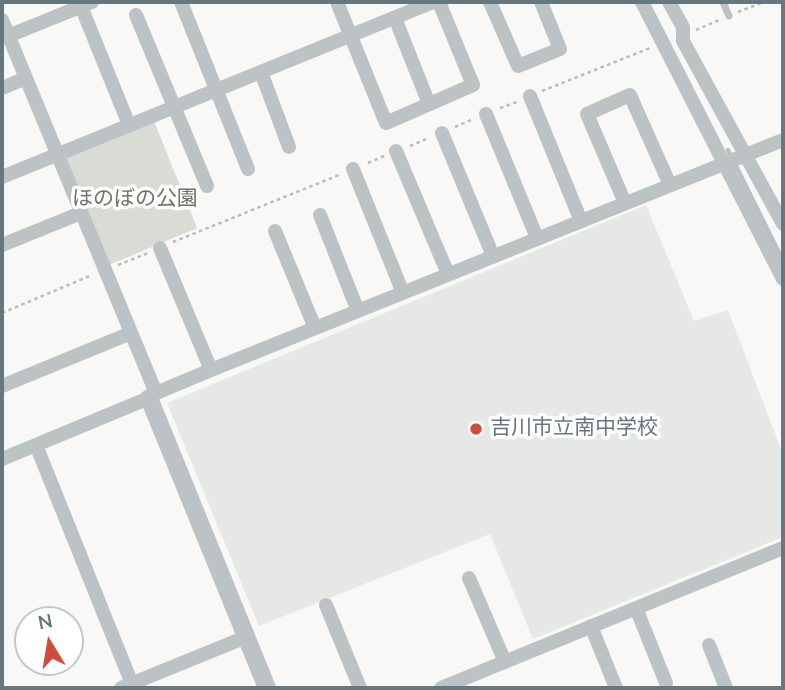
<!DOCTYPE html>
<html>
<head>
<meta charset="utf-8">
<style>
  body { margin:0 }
  #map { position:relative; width:785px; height:690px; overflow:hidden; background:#f8f8f6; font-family:"Nunito Sans",sans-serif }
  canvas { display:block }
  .frame { position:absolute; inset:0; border:4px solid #66777d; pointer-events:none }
  .north { position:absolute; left:14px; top:606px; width:70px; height:70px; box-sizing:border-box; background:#fff; border:2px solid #c2c9cb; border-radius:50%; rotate:349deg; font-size:19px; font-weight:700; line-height:28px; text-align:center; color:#66777d }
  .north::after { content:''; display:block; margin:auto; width:24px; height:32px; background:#d04d3e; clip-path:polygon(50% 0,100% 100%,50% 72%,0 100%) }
</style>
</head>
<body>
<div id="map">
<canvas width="785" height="690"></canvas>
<div class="frame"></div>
<div class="north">N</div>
</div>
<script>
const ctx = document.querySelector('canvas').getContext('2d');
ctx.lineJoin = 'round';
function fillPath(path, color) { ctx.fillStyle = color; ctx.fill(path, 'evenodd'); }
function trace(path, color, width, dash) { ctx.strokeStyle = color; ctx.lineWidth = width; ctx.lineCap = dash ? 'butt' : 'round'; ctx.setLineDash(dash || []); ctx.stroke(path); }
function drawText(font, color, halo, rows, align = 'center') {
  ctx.font = font + ' "Nunito Sans","Noto Sans JP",sans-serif'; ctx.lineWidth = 7; ctx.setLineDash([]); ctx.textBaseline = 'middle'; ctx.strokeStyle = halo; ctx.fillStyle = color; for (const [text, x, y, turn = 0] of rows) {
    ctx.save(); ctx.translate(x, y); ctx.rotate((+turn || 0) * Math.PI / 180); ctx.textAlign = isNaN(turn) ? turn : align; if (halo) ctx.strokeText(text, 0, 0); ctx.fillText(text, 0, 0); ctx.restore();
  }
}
fillPath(new Path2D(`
  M 646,205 L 694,321 L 728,310 L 783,455 L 783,537 L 533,639 L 490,534 L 259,626 L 167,403 Z`), '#e6e8e6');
fillPath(new Path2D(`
  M 154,121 L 197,228 L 109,265 L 67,159 L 71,153 Z`), '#d9dcd5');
trace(new Path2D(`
  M 728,150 L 783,261`), '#b6c2c4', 4.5);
trace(new Path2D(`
  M 738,12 L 764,2
  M 696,30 L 719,20
  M 542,91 L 650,48
  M 500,108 L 517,102
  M 455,127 L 471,120
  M 410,146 L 429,138
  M 368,163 L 384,156
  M 173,242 L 339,175
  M 118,265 L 148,253
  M 2,313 L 92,275`), '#b8bcbe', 2.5, [3.5, 3.5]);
trace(new Path2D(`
  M 723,2 L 729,16`), '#bdc3c5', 7);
trace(new Path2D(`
  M 181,2 L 248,169
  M 337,2 L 386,123 L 473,85 L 439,2
  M 490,2 L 518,66 L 560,49 L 541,2
  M 642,2 L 783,279
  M 669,2 L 683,27 L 683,41 L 783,224
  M 81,6 L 129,125
  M 136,15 L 207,186
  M 395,18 L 429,104
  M 2,20 L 156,393
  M 8,36 L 92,2
  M 261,72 L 289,147
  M 2,88 L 26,78
  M 530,96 L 581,221
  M 486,114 L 537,238
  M 442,133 L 493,256
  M 396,151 L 448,274
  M 353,169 L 403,293
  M 2,177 L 433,2
  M 625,203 L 587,114 L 630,95 L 670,185
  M 320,215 L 358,311
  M 275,231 L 315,328
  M 2,245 L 81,213
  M 160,248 L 211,370
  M 2,386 L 131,333
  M 36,445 L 132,684
  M 2,459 L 149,398 L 156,393 L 211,370 L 783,140
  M 469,578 L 505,662
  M 326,605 L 360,688
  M 636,608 L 666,683
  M 591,626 L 616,688
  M 709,645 L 726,688
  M 121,688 L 246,637
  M 441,688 L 783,548`), '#bdc3c5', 14);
trace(new Path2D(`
  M 149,398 L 267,688`), '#bdc3c5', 18);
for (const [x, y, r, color] of [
  [476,429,7,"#d04d3e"]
]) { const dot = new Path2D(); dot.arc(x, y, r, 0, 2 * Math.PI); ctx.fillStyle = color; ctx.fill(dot); trace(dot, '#fff', 2.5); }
drawText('21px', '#6a7665', '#fff', [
  ["ほのぼの公園",135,200]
]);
drawText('21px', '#66777d', '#fff', [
  ["吉川市立南中学校",490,429]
], 'left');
</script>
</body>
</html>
